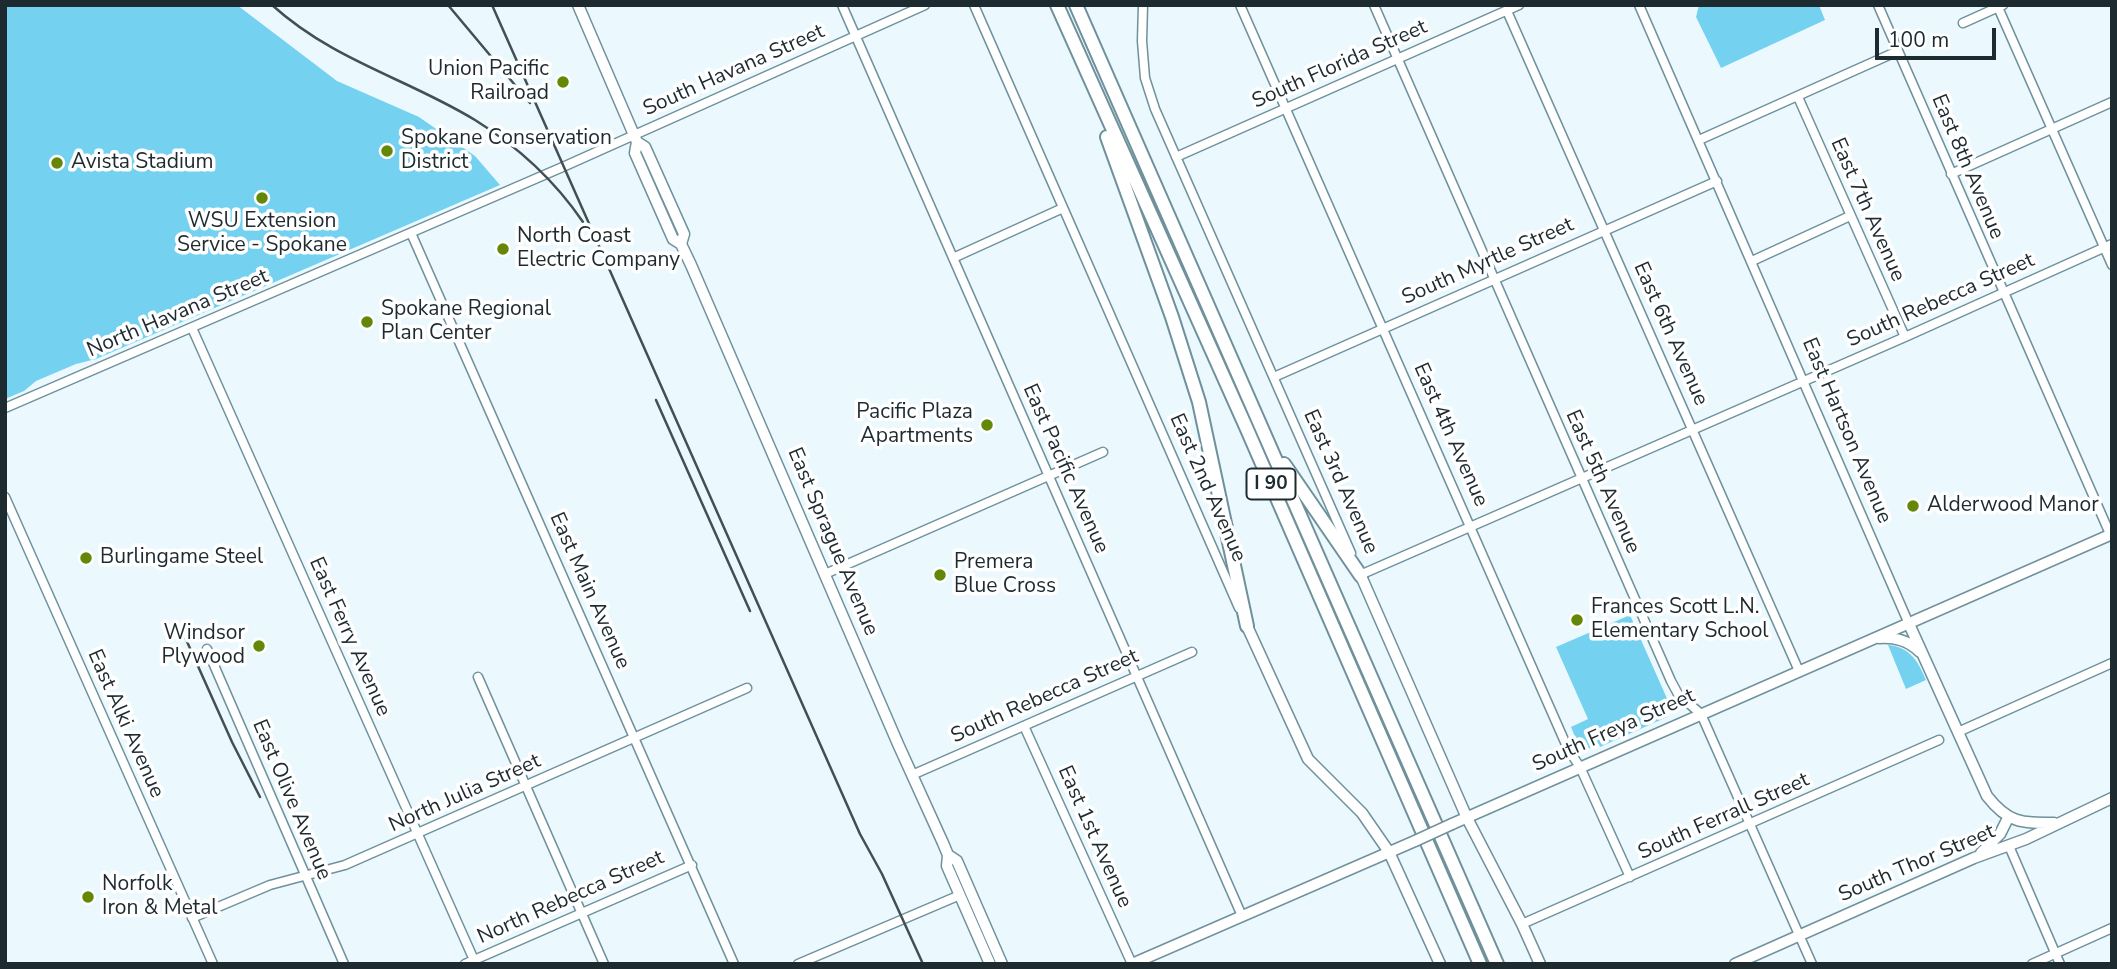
<!DOCTYPE html>
<html>
<head>
<meta charset="utf-8">
<style>
  body { margin:0 }
  #map { position:relative; width:2117px; height:969px; overflow:hidden; background:#ebf9fe; font-family:"Nunito Sans",sans-serif }
  canvas { display:block }
  .frame { position:absolute; inset:0; border:7px solid #1d2a2f; pointer-events:none }
  .scale { position:absolute; left:1875px; top:28px; width:121px; height:32px; box-sizing:border-box; border:4px solid #1d2a2f; border-top:0; padding-left:9px; font-size:21px; line-height:24px; white-space:nowrap; color:#1d2a2f; -webkit-text-stroke:5px #fff; paint-order:stroke }
</style>
</head>
<body>
<div id="map">
<canvas width="2117" height="969"></canvas>
<div class="frame"></div>
<div class="scale">100 m</div>
</div>
<script>
const ctx = document.querySelector('canvas').getContext('2d');
ctx.lineJoin = 'round';
function fillPath(path, color) { ctx.fillStyle = color; ctx.fill(path, 'evenodd'); }
function trace(path, color, width, dash) { ctx.strokeStyle = color; ctx.lineWidth = width; ctx.lineCap = dash ? 'butt' : 'round'; ctx.setLineDash(dash || []); ctx.stroke(path); }
function drawText(font, color, halo, rows, align = 'center') {
  ctx.font = font + ' "Nunito Sans",sans-serif'; ctx.lineWidth = 7; ctx.setLineDash([]); ctx.textBaseline = 'middle'; ctx.strokeStyle = halo; ctx.fillStyle = color; for (const [text, x, y, turn = 0] of rows) {
    ctx.save(); ctx.translate(x, y); ctx.rotate((+turn || 0) * Math.PI / 180); ctx.textAlign = isNaN(turn) ? turn : align; if (halo) ctx.strokeText(text, 0, 0); ctx.fillText(text, 0, 0); ctx.restore();
  }
}
fillPath(new Path2D(`
  M 5,5 L 237,5 L 337,81 L 419,117 L 475,156 L 500,185 L 96,359 L 76,364 L 36,381 L 24,391 L 5,399 Z
  M 1699,5 L 1819,5 L 1825,20 L 1721,68 L 1696,17 Z
  M 1630,615 L 1669,703 L 1667,717 L 1600,747 L 1599,744 L 1586,750 L 1576,739 L 1571,727 L 1588,719 L 1556,647 Z
  M 1888,645 C 1910,647 1918,661 1926,680 L 1906,689 Z`), '#74d2f0');
const minor = new Path2D(`
  M 842,5 L 1242,916
  M 974,5 L 1239,608
  M 1143,5 L 1142,41 L 1145,78 L 1155,109 L 1351,553
  M 1240,5 L 1568,749 L 1580,767 L 1630,877
  M 1374,5 L 1671,681 L 1678,694 L 1701,714 L 1812,964
  M 1639,5 L 1909,624
  M 1878,5 L 2110,534
  M 1997,5 L 2112,265
  M 1507,11 L 1799,671
  M 1963,23 L 2003,5
  M 1798,97 L 1905,337
  M 1699,140 L 1898,51
  M 1176,157 L 1519,5
  M 1951,174 L 2112,102
  M 411,233 L 734,964
  M 953,258 L 1063,208
  M 1752,261 L 1850,216
  M 192,328 L 474,960
  M 1274,377 L 1717,181
  M 5,408 L 565,166 L 925,5
  M 5,497 L 213,964
  M 825,574 L 1103,452
  M 1360,575 L 1905,337 L 2112,244
  M 207,649 L 344,964
  M 478,677 L 604,964
  M 1024,726 L 1132,964
  M 1958,732 L 2112,663
  M 912,775 L 1192,652
  M 2009,846 L 2060,964
  M 192,918 L 270,885 L 345,865 L 747,688
  M 1522,924 L 1939,740
  M 465,964 L 692,865
  M 798,964 L 960,895
  M 2032,964 L 2112,928`);
const major = new Path2D(`
  M 578,5 L 637,142 L 645,147 L 684,234 L 681,244
  M 637,142 L 635,153 L 673,239 L 681,244 L 691,265 L 898,744 L 943,843 L 948,855 L 947,866 L 990,964
  M 1361,576 L 1467,818 L 1522,924 L 1540,964
  M 1909,624 L 1987,796 C 2008,823 2021,823 2054,823
  M 1247,626 L 1308,759 L 1362,813 L 1389,852 L 1440,964
  M 1879,638 C 1895,637 1908,640 1920,652
  M 1452,824 L 2112,534
  M 1981,853 L 2000,834 L 2008,818
  M 948,855 L 957,861 L 1002,964
  M 1132,964 L 1415,841
  M 1735,964 L 1974,858 L 2026,839 L 2112,798`);
const highway = new Path2D(`
  M 1057,5 L 1246,427 L 1480,964
  M 1076,5 L 1497,964
  M 1107,137 L 1172,317 L 1199,402 L 1247,626
  M 1284,464 L 1361,576`);
trace(minor, '#6f919c', 11);
trace(major, '#6f919c', 13);
trace(highway, '#6f919c', 16);
trace(minor, '#fff', 8);
trace(major, '#fff', 10);
trace(highway, '#fff', 12);
trace(new Path2D(`
  M 272,5 C 334,61 406,78 475,120 C 517,146 555,181 583,222
  M 448,5 L 530,103
  M 492,5 L 860,834 L 882,874 L 923,964
  M 656,400 L 750,611
  M 180,626 L 232,742 L 260,797`), '#424f54', 2.5);
const majorBridge = new Path2D(`
  M 1415,841 L 1452,824`);
trace(majorBridge, '#6f919c', 13, []);
trace(majorBridge, '#fff', 10);
for (const [x, y, r, color] of [
  [563,82,7,"#648708"],
  [387,151,7,"#648708"],
  [57,163,7,"#648708"],
  [262,198,7,"#648708"],
  [503,249,7,"#648708"],
  [367,322,7,"#648708"],
  [987,425,7,"#648708"],
  [1913,506,7,"#648708"],
  [86,558,7,"#648708"],
  [940,575,7,"#648708"],
  [1577,620,7,"#648708"],
  [259,646,7,"#648708"],
  [88,897,7,"#648708"]
]) { const dot = new Path2D(); dot.arc(x, y, r, 0, 2 * Math.PI); ctx.fillStyle = color; ctx.fill(dot); trace(dot, '#fff', 2.5); }
for (const [x, y, w] of [
  [1271,484,49]
]) { const box = new Path2D(); box.roundRect(x - w / 2, y - 15.5, w, 31, 5); ctx.fillStyle = '#fff'; ctx.fill(box); trace(box, '#1d2a2f', 2); }
drawText('bold 19px', '#1d2a2f', null, [
  ["I 90",1271,484]
]);
drawText('21px', '#1d2a2f', '#fff', [
  ["South Florida Street",1340,65,-24],
  ["South Havana Street",734,71,-24],
  ["East 8th Avenue",1967,167,67],
  ["East 7th Avenue",1867,210,66],
  ["South Myrtle Street",1488,262,-24],
  ["South Rebecca Street",1941,301,-24],
  ["North Havana Street",178,314,-23],
  ["East 6th Avenue",1670,334,66],
  ["East Hartson Avenue",1846,431,67],
  ["East 4th Avenue",1450,435,66],
  ["East Pacific Avenue",1065,469,66],
  ["East 3rd Avenue",1340,482,66],
  ["East 5th Avenue",1602,482,66],
  ["East 2nd Avenue",1207,488,66],
  ["East Sprague Avenue",832,542,67],
  ["East Main Avenue",589,591,66],
  ["East Ferry Avenue",349,637,66],
  ["South Rebecca Street",1045,697,-24],
  ["East Alki Avenue",125,724,66],
  ["South Freya Street",1614,731,-24],
  ["North Julia Street",465,794,-24],
  ["East Olive Avenue",291,800,67],
  ["South Ferrall Street",1724,817,-24],
  ["East 1st Avenue",1094,837,66],
  ["South Thor Street",1917,864,-23],
  ["North Rebecca Street",571,898,-24]
]);
drawText('21px', '#1d2a2f', '#fff', [
  ["Union Pacific",549,70,"right"],
  ["Railroad",549,94,"right"],
  ["Spokane Conservation",401,139],
  ["District",401,163],
  ["Avista Stadium",71,163],
  ["WSU Extension",262,222,"center"],
  ["Service - Spokane",262,246,"center"],
  ["North Coast",517,237],
  ["Electric Company",517,261],
  ["Spokane Regional",381,310],
  ["Plan Center",381,334],
  ["Pacific Plaza",973,413,"right"],
  ["Apartments",973,437,"right"],
  ["Alderwood Manor",1927,506],
  ["Burlingame Steel",100,558],
  ["Premera",954,563],
  ["Blue Cross",954,587],
  ["Frances Scott L.N.",1591,608],
  ["Elementary School",1591,632],
  ["Windsor",245,634,"right"],
  ["Plywood",245,658,"right"],
  ["Norfolk",102,885],
  ["Iron & Metal",102,909]
], 'left');
</script>
</body>
</html>
